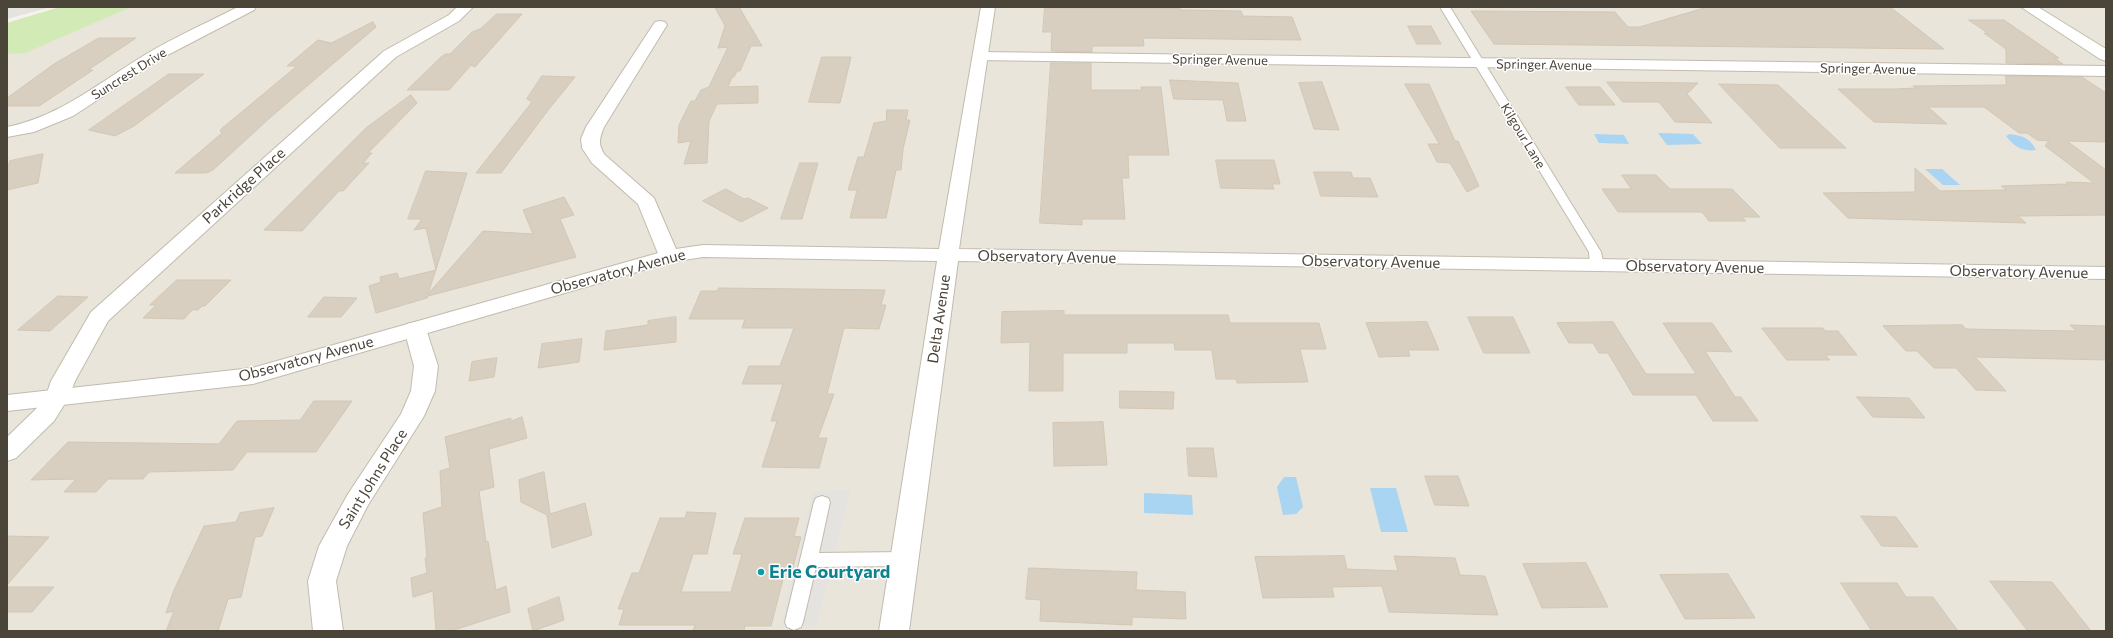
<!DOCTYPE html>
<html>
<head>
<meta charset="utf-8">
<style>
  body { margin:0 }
  #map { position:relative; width:2113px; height:638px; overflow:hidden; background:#f6f3ec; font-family:Commissioner,sans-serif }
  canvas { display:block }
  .frame { position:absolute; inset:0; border:8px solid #4b4439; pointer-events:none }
</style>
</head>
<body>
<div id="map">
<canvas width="2113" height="638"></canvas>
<div class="frame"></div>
</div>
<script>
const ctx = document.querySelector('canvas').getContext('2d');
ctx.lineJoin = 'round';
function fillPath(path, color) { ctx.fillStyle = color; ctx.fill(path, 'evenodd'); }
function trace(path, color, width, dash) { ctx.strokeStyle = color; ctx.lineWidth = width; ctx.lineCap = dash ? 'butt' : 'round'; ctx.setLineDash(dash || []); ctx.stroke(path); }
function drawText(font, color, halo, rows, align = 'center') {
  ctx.font = font + ' Commissioner,sans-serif'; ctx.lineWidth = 3; ctx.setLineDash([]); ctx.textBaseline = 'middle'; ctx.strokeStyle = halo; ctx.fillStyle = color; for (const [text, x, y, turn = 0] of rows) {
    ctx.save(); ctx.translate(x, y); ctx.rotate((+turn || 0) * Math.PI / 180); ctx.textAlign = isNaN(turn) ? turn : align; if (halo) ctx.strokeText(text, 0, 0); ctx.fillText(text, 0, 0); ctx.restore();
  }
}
fillPath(new Path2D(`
  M 60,7 L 2106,7 L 2106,631 L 7,631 L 7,23 Z`), '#eae5da');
fillPath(new Path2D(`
  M 60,7 L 131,7 L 25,53 L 7,54 L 7,23 Z`), '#d2eab5');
fillPath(new Path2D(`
  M 7,7 L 51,7 L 7,19 Z
  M 851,489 L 817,625 L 781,627 L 813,491 Z`), '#e5e3e0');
fillPath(new Path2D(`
  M 1658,133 L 1693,134 L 1702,144 L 1667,145 Z
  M 1594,134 L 1624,135 L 1629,144 L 1599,143 Z
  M 2010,134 C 2023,136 2030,138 2036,150 C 2022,152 2014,146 2006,136 Z
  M 1925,169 L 1942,169 L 1960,185 L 1943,185 Z
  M 1284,477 L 1296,477 L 1303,507 L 1296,514 L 1283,515 L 1277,487 Z
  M 1370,488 L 1396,488 L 1408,532 L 1381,532 Z
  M 1144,493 L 1192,495 L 1193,515 L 1144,513 Z`), '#a9d4f2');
const building = new Path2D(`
  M 715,7 L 739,7 L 762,46 L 751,46 L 740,71 L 737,71 L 734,77 L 732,77 L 728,87 L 758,86 L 758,103 L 717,104 L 709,121 L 707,163 L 684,164 L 691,141 L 678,143 L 679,125 L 691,101 L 695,101 L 701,90 L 709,87 L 728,47 L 718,48 L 725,26 Z
  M 1708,7 L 1890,7 L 1944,49 L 1494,44 L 1471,11 L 1615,12 L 1628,27 L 1639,27 Z
  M 1045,8 L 1180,8 L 1180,10 L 1241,11 L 1243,16 L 1292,17 L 1301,40 L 1143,38 L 1144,46 L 1092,46 L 1092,52 L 1051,51 L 1052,32 L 1043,32 Z
  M 497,14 L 522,14 L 475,67 L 471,65 L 449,90 L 407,90 L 440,58 L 445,54 L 450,54 L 472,32 L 480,29 Z
  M 1969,20 L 2004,20 L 2059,58 L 2054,58 L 2063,64 L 2006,63 L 2006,49 L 1984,33 L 1989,34 Z
  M 373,22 L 376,27 L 272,116 L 213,170 L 206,173 L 175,173 L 222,133 L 220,130 L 297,66 L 287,66 L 318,40 L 331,43 Z
  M 1408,26 L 1431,26 L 1441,44 L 1417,44 Z
  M 99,38 L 136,38 L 88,70 L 93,70 L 39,106 L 7,106 L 7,98 L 54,64 Z
  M 822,57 L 851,57 L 840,103 L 809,102 Z
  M 1051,63 L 1091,63 L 1091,90 L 1142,90 L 1141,87 L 1161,87 L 1169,155 L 1128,155 L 1129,178 L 1122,178 L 1125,219 L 1082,219 L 1082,225 L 1040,223 Z
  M 169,74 L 204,74 L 134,126 L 115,136 L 89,130 Z
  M 542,76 L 575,77 L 549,109 L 501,173 L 476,173 L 532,102 L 527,99 Z
  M 2006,76 L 2082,77 L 2106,93 L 2106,142 L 2067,141 L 2106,170 L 2106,215 L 2018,216 L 2026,223 L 1848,218 L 1823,193 L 1915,192 L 1915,168 L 1940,191 L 2007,190 L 2001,186 L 2068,184 L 2066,182 L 2094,183 L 2045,146 L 2049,141 L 2037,140 L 2027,133 L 2019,133 L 1984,107 L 1928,107 L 1947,124 L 1874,122 L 1838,89 L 1895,89 L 1917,88 L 1913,86 L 2006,85 Z
  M 1170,80 L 1238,83 L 1246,121 L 1227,121 L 1223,100 L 1174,99 Z
  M 1322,82 L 1339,130 L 1314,129 L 1299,83 Z
  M 1607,82 L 1698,83 L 1687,94 L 1712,123 L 1675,122 L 1659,102 L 1623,102 Z
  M 1405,84 L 1429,84 L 1455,141 L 1458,141 L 1479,186 L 1467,192 L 1450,163 L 1437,162 L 1428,144 L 1439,144 Z
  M 1719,84 L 1778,85 L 1846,148 L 1780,148 Z
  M 1566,87 L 1600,87 L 1615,105 L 1579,105 Z
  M 411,95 L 417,103 L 368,153 L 372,153 L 363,163 L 369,163 L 343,191 L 339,191 L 302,231 L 264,230 L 366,128 Z
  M 887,110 L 908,110 L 906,120 L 910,120 L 903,149 L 901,170 L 896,170 L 886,218 L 850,218 L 857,190 L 848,190 L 858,157 L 864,157 L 874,123 L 886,121 Z
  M 43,154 L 38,183 L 7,190 L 7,165 L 9,164 L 10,161 Z
  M 1216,160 L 1274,160 L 1280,184 L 1272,184 L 1274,189 L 1221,188 Z
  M 800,163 L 818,163 L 802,219 L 781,219 Z
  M 426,171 L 467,173 L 428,294 L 483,231 L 533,234 L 523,210 L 564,197 L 574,215 L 560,219 L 576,257 L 428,296 L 427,298 L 376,313 L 369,286 L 381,282 L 380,277 L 397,273 L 399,279 L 436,270 L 426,228 L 414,230 L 422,219 L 408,219 Z
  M 1314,172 L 1351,172 L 1353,178 L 1370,178 L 1378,197 L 1321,196 Z
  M 1622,175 L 1656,175 L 1670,189 L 1732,189 L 1760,217 L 1742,217 L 1746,221 L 1709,221 L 1702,212 L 1618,212 L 1602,189 L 1631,189 Z
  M 726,189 L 744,199 L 748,198 L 768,208 L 741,222 L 703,201 Z
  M 177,280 L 231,280 L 205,306 L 202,306 L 198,310 L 192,310 L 184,319 L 143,318 L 156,305 L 150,305 Z
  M 719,288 L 885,290 L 881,305 L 886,305 L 879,329 L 844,328 L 827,394 L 834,394 L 818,438 L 827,438 L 819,468 L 762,467 L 777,421 L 771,421 L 783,384 L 742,384 L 749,366 L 780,366 L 794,328 L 742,328 L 745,319 L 689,319 L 701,291 L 717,291 Z
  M 58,296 L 88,297 L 50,331 L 18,330 Z
  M 324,297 L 357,298 L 341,317 L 308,317 Z
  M 1064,311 L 1064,315 L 1228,315 L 1230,323 L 1319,323 L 1326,349 L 1300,349 L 1308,382 L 1237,383 L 1236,379 L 1216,379 L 1212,350 L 1175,350 L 1174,343 L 1127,343 L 1127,353 L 1063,353 L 1063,391 L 1029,391 L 1030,342 L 1001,343 L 1002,312 Z
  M 676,317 L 676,342 L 604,350 L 606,331 L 648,325 L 648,321 Z
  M 1468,317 L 1513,317 L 1530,353 L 1484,353 Z
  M 1427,322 L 1439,350 L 1408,350 L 1410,356 L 1379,357 L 1366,323 Z
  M 1613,322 L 1646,374 L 1696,374 L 1663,323 L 1712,323 L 1732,352 L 1705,351 L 1735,397 L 1741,397 L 1758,421 L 1713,421 L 1696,395 L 1633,395 L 1608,353 L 1599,353 L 1593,343 L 1569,343 L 1557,323 Z
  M 1962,325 L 1966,329 L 2076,331 L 2070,325 L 2106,326 L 2106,360 L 1975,357 L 2006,391 L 1976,390 L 1956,368 L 1934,368 L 1917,351 L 1906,351 L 1883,326 Z
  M 1762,328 L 1823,328 L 1825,331 L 1838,331 L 1857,355 L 1825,355 L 1830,360 L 1787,360 Z
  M 582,339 L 579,362 L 538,368 L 542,344 Z
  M 497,358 L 494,377 L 469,381 L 472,362 Z
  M 1120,391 L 1174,392 L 1173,409 L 1120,408 Z
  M 1857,397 L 1909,398 L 1925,418 L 1873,417 Z
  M 314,401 L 352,401 L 316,452 L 247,452 L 233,470 L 149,472 L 143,479 L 108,479 L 96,492 L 64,492 L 76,479 L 31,480 L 68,442 L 219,444 L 237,421 L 300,420 Z
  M 522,417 L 527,438 L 489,449 L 494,487 L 479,491 L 486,542 L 488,541 L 496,590 L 506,586 L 510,612 L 451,631 L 436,631 L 433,591 L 413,597 L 411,578 L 427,573 L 425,558 L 427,558 L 423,513 L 442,507 L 440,471 L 450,468 L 445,437 L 511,418 L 511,421 Z
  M 1103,422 L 1107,465 L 1054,466 L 1053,423 Z
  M 1187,448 L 1213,448 L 1217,477 L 1189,476 Z
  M 544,472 L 550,514 L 585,503 L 592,535 L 552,548 L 547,515 L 521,502 L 519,480 Z
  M 1425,476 L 1458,476 L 1469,506 L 1435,505 Z
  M 274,508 L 262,536 L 255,537 L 241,597 L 228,599 L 218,631 L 166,631 L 174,611 L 166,613 L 174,590 L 204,526 L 236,522 L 240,513 Z
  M 687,512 L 716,513 L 707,554 L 693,554 L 681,592 L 731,592 L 742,554 L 733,554 L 745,518 L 799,518 L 794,536 L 801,537 L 792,571 L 785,571 L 771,626 L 745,626 L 744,631 L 693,631 L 695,625 L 619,625 L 624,609 L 618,609 L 632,573 L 639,573 L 660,518 L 685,518 Z
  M 1861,516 L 1896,517 L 1918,547 L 1882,546 Z
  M 7,536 L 49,537 L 7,585 Z
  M 1344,556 L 1347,569 L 1398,571 L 1394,556 L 1455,558 L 1460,575 L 1485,576 L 1498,615 L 1389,612 L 1382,586 L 1332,587 L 1334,597 L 1263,598 L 1255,557 Z
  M 1586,563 L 1608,607 L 1542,608 L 1523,564 Z
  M 1029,568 L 1137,572 L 1136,590 L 1185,592 L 1186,619 L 1132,617 L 1132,625 L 1040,621 L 1041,600 L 1026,599 Z
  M 1728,574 L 1755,618 L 1685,619 L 1660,575 Z
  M 1990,581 L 2052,582 L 2091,631 L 2028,631 Z
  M 1841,583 L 1897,583 L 1906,597 L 1933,597 L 1958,631 L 1872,631 Z
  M 7,587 L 54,587 L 32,612 L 7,612 Z
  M 559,597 L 564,620 L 533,631 L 528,609 Z`);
fillPath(building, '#d8cfc1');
trace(building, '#d3c7b4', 1);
const service = new Path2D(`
  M 1440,7 L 1450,7 L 1601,252 L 1604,266 L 1602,269 L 1597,270 L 1590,266 L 1589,252 Z
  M 822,496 L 828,498 L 830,502 L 819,553 L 904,552 L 910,554 L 913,559 L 910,564 L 904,566 L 816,567 L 803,622 L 801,627 L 794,630 L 787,627 L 785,622 L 814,502 L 816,498 Z`);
const minor = new Path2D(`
  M 238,7 L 256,7 L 254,10 L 160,59 L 73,116 L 34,132 L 7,137 L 7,127 C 62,116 102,80 148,53 C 177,36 208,22 238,7 Z
  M 457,7 L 473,7 L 459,21 L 396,57 L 108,321 L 75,381 L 69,397 L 54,421 L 16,458 L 7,461 L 7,437 L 36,409 L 46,396 L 51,381 L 91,312 L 384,51 L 449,15 Z
  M 2021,7 L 2038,7 L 2106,49 L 2106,61 L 2100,59 Z
  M 660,21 L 665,22 L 667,25 L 604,127 C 599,139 598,145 605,155 L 654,198 L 679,256 L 676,260 L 669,262 L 662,260 L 659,256 L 638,204 L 592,163 L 582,148 L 581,139 L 586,127 L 653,25 L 655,22 Z
  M 981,52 L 2106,66 L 2106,76 L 975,60 L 973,57 L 975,54 Z
  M 415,322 L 423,324 L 426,329 L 438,366 L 435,391 L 424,416 L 368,505 L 347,546 L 336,581 L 343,631 L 313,631 L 308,581 L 319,546 L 348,494 L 401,414 L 411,391 L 414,366 L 404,329 L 407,324 Z`);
const tertiary = new Path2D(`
  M 981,7 L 995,7 L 959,249 L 2106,267 L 2106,279 L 958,261 L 909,631 L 879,631 L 937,261 L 703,257 L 671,262 L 253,384 L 7,411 L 7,395 L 252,368 L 669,250 L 703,245 L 939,249 Z`);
trace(service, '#c2bbae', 2);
trace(minor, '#c2bbae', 2);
trace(tertiary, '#c2bbae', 2);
fillPath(service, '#fff');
fillPath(minor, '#fff');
fillPath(tertiary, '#fff');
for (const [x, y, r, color] of [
  [761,572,4,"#0f9aa8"]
]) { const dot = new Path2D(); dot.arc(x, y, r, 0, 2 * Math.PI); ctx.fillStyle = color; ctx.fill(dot); trace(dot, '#fff', 1.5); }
drawText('13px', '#4b4439', '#fff', [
  ["Springer Avenue",1220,60,1],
  ["Springer Avenue",1544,65,1],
  ["Springer Avenue",1868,69,1],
  ["Suncrest Drive",129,74,-32],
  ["Kilgour Lane",1523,136,59]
]);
drawText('15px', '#4b4439', '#fff', [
  ["Parkridge Place",244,186,-42],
  ["Observatory Avenue",1047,257,1],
  ["Observatory Avenue",1371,262,1],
  ["Observatory Avenue",1695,267,1],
  ["Observatory Avenue",618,272,-15],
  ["Observatory Avenue",2019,272,1],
  ["Delta Avenue",939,319,-82],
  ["Observatory Avenue",306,359,-15],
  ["Saint Johns Place",373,479,-58]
]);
drawText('bold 18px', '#0d838f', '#fff', [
  ["Erie Courtyard",769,572]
], 'left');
</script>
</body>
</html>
